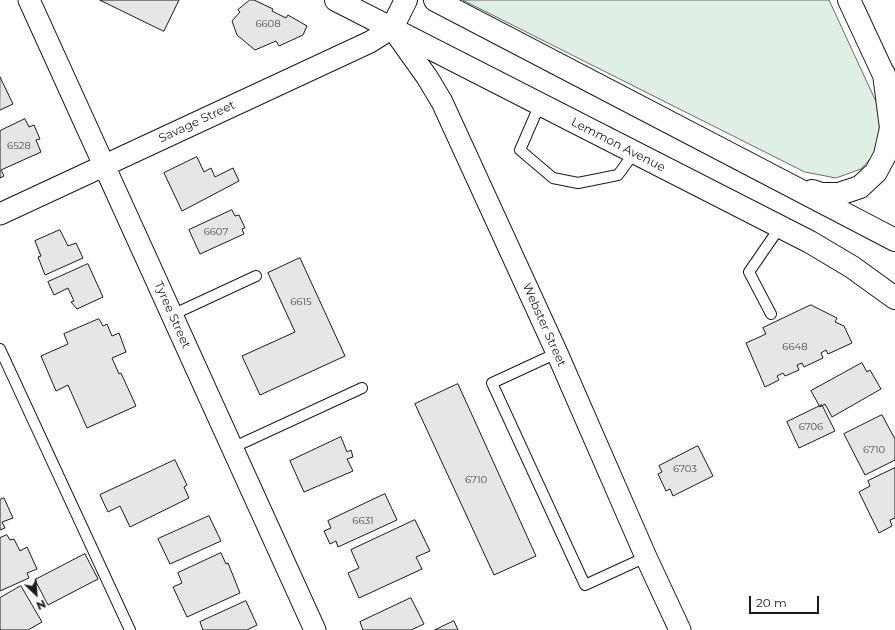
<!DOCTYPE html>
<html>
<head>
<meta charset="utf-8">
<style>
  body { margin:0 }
  #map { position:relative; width:895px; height:630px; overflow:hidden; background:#fff; font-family:Montserrat,sans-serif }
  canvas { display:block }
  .north { position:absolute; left:16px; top:574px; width:40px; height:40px; -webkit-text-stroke:3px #fff; paint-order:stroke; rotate:155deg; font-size:11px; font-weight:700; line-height:16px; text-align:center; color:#1a1a1a }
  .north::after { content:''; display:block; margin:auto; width:14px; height:18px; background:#1a1a1a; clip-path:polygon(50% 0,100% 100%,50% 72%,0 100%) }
  .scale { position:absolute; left:749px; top:596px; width:70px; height:18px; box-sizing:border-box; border:2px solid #1a1a1a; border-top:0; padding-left:5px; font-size:12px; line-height:14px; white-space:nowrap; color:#1a1a1a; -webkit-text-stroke:3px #fff; paint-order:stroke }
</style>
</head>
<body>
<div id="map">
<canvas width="895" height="630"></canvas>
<div class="north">N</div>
<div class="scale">20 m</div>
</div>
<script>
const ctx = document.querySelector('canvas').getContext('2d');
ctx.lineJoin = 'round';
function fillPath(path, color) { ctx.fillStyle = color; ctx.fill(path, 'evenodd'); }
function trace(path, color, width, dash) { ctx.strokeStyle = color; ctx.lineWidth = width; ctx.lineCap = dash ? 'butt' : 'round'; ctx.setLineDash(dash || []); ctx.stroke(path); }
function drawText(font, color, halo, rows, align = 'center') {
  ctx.font = font + ' Montserrat,sans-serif'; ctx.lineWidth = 3; ctx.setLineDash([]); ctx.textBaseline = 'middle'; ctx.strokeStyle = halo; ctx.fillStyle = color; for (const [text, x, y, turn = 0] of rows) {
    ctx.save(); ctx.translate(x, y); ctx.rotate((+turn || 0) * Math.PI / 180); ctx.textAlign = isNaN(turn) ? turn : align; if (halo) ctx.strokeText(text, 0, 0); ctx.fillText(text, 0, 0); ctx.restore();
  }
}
const green = new Path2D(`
  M 463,0 L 829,0 L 884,119 L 878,150 L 861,169 L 836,178 L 805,172 Z`);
fillPath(green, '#e0efe3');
trace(green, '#6a6a6a', 1);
const building = new Path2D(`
  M 100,0 L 179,0 L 164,31 Z
  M 250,0 L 254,0 L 273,9 L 272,11 L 286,18 L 288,15 L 307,26 L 303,35 L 279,46 L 276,41 L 255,50 L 237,35 L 232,21 L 240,12 L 238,10 Z
  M 0,77 L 13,104 L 0,110 Z
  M 25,119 L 29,127 L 34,125 L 40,139 L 36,140 L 41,152 L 1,170 L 4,176 L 0,178 L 0,131 Z
  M 197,157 L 204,172 L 211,168 L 215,177 L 233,168 L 239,181 L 182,211 L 164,173 Z
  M 232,210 L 235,216 L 239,215 L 245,228 L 242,229 L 244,234 L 200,254 L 189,230 Z
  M 60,230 L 68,246 L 76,243 L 83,258 L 45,275 L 38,257 L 41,256 L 35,241 Z
  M 300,258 L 345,356 L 260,395 L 242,356 L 295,332 L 268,273 Z
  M 88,264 L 103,297 L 77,309 L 71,302 L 74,301 L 68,288 L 54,295 L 48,282 Z
  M 811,305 L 837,318 L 835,322 L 844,326 L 852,343 L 828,354 L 826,350 L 821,353 L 823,358 L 804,367 L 802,363 L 797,365 L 799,370 L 785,376 L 783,373 L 777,376 L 779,380 L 765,387 L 746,343 L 766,334 L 763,328 Z
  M 99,319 L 103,326 L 107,324 L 112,336 L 119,333 L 126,352 L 112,358 L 119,374 L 121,373 L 136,406 L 87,428 L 68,385 L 56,391 L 41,356 L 68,344 L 64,334 Z
  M 862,363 L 867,372 L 870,370 L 881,389 L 832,417 L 825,404 L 820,407 L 811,391 Z
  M 458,384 L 536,556 L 494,575 L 415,404 Z
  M 822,405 L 835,431 L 799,448 L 787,422 Z
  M 882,415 L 895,439 L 895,460 L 865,475 L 844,434 Z
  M 341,437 L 347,452 L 351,450 L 353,457 L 347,459 L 353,471 L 304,492 L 290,461 Z
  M 698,446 L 713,476 L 673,496 L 670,489 L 666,491 L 658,474 L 662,472 L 659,466 Z
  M 175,460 L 187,485 L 184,487 L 189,498 L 130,527 L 120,506 L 108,512 L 100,495 Z
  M 895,468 L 895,518 L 890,520 L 892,526 L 879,533 L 859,492 L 870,486 L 868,481 Z
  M 385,494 L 397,520 L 338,547 L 336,541 L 330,544 L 324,531 L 331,528 L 328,521 Z
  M 4,498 L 13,518 L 2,522 L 5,528 L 0,530 L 0,500 Z
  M 209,516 L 221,541 L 170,564 L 158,539 Z
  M 415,520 L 430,551 L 416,557 L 422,569 L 359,598 L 348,573 L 359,568 L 351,550 Z
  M 7,535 L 10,540 L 14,539 L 20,551 L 27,547 L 37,569 L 27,573 L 29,578 L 0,591 L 0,538 Z
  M 221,553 L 226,564 L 228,563 L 240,593 L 187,617 L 173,587 L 182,583 L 178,573 Z
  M 85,554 L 98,579 L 48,605 L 35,580 Z
  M 21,586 L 42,622 L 28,630 L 0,630 L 0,598 Z
  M 411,598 L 424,624 L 411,630 L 363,630 L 360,622 Z
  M 246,601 L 257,625 L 247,630 L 203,630 L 200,622 Z
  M 454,621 L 458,630 L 435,630 Z`);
fillPath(building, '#e6e6e6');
trace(building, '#1a1a1a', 1);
const lane = new Path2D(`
  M 540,104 L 520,150 L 553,178 L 578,183 L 618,175 L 634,153
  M 771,314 L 749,272 L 780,227
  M 172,315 L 256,276
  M 0,349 L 130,630
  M 557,353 L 492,383 L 585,585 L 646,557
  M 232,448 L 362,388`);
const street = new Path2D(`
  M 29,0 L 315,630
  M 0,214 L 370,42 L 392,28 L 427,77 L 442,102 L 557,353 L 646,557 L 680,630`);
const secondary = new Path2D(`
  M 336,0 L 810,242 L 852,267 L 895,298
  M 435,0 L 895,240
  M 849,0 L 890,88
  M 392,28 L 406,0
  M 812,191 L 821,194 L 839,194 L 860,187 L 876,172 L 885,155 L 891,128 L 884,74`);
trace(lane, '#1a1a1a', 12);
trace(street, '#1a1a1a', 23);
trace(secondary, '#1a1a1a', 24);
trace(lane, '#fff', 10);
trace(street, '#fff', 21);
trace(secondary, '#fff', 22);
drawText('10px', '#4d4d4d', null, [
  ["6608",268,24],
  ["6528",19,146],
  ["6607",216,232],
  ["6615",301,302],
  ["6648",795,347],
  ["6706",811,427],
  ["6710",874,450],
  ["6703",685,469],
  ["6710",476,480],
  ["6631",363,521]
]);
drawText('12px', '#1a1a1a', '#fff', [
  ["Savage Street",197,122,-25],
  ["Lemmon Avenue",618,145,27],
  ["Tyree Street",172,315,66],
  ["Webster Street",544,325,66]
]);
</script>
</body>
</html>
